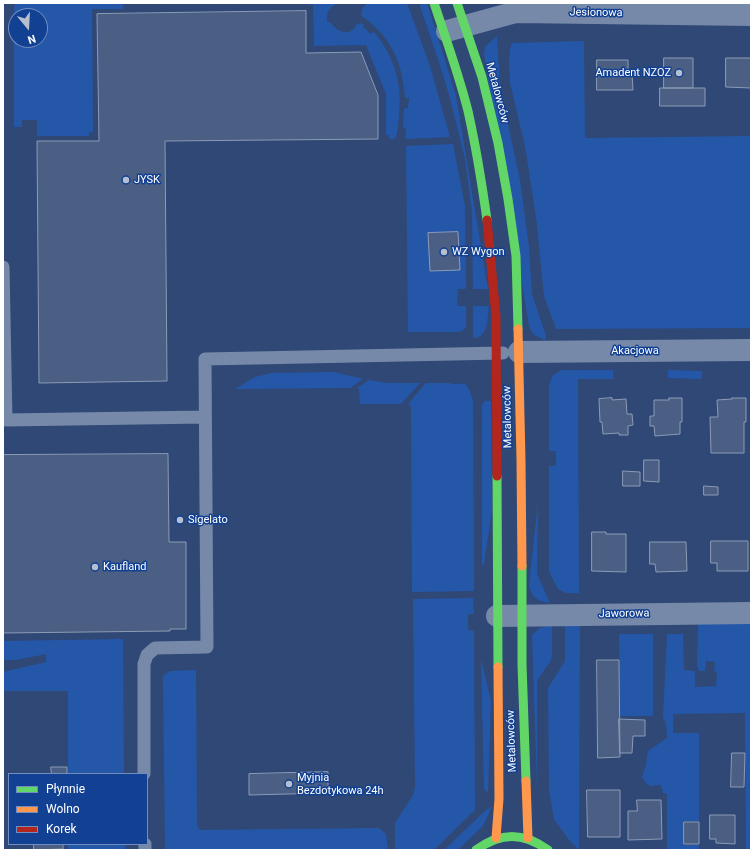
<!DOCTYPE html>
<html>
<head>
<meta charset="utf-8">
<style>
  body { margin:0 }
  #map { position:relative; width:754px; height:853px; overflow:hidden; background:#2f4875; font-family:Roboto,sans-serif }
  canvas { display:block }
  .frame { position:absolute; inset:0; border:4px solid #fff; pointer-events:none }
  .legend { position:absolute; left:8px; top:773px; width:140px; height:72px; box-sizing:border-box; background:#124092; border:1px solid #718cbe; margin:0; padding:5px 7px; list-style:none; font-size:12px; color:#fff }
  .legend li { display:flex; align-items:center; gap:8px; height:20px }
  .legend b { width:20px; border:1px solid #718cbe }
  .north { position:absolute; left:8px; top:8px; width:40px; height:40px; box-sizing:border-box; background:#124092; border:1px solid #718cbe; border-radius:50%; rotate:162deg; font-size:11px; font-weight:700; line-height:16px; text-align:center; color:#fff }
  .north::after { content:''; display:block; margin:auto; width:14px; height:18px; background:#b6bfcf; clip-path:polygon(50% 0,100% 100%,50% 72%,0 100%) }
</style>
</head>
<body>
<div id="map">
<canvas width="754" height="853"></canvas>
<div class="frame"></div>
<ul class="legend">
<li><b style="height:5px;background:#63d668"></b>Płynnie</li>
<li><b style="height:5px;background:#ff974d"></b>Wolno</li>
<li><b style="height:5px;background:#b3261e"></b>Korek</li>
</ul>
<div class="north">N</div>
</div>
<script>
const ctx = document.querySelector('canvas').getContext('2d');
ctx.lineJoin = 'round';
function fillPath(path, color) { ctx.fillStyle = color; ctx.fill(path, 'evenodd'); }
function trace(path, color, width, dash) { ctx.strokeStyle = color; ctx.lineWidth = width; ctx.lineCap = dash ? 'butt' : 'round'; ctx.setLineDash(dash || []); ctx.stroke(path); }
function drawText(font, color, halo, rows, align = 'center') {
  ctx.font = font + ' Roboto,sans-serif'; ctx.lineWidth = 3; ctx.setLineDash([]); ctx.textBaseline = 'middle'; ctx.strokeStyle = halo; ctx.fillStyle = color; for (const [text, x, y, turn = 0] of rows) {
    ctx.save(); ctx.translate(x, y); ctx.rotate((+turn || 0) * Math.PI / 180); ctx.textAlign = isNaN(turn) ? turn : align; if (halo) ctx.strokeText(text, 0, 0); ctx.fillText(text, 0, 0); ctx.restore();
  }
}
fillPath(new Path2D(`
  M 15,3 L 123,3 L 123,9 L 92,9 L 93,132 L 89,132 L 89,136 L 37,136 L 37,120 L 22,120 L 22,127 L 14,127 L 14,9 ZM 16,16 L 40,16 L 40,40 L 16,40 Z
  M 309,3 L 337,3 C 329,9 326,12 327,22 L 330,22 C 337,32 350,38 357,24 L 361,23 L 364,25 L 363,27 L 371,34 L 374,32 C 396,59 402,84 399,117 C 398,124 398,133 395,139 L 389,139 L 389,135 L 386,135 L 386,94 L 366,45 L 314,46 L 313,5 L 309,5 Z
  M 367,3 L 407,3 L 430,66 L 450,137 L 405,139 L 406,128 L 403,127 L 404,109 L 408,108 L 409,98 L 405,98 C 403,70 395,44 373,25 C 369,21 365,19 361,15 L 362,9 Z
  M 421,3 L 427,3 L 456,96 L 488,289 L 473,289 L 472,212 L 465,159 L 451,102 L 441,68 L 420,6 Z
  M 497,36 L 500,87 L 520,180 L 529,247 L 532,294 L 546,336 L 545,340 L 534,335 L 529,326 L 484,55 L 485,47 Z
  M 584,41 L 585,138 L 751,136 L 751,328 L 556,329 L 544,296 L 536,217 L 525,146 L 510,83 L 509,60 L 510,48 L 512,43 Z
  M 453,144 L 465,206 L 466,288 L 465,289 L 458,289 L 457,306 L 466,306 L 466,327 L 462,331 L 458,332 L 408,332 L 406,146 Z
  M 473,306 L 489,306 C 487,317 489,338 473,338 Z
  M 562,370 L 613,370 L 614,379 L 578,379 L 579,593 L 566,593 L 558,589 L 549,571 L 549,466 L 556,466 L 556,451 L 549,451 L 549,385 L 553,375 Z
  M 668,370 L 702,371 L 702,379 L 668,378 Z
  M 334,372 L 363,379 L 350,388 L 235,389 L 255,377 L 272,373 Z
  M 369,380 L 387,383 L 420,383 L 401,404 L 360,404 L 359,389 L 357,388 Z
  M 426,383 L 450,383 L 451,384 C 468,384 466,381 473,400 L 474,591 L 412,592 L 411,406 L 408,404 Z
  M 485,401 L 491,401 L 492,510 L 484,564 L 482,565 L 482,404 Z
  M 538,502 L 537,574 L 550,603 C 537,601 532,598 529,585 Z
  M 473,598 L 474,614 L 468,614 L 468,630 L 474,631 L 475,810 L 436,848 L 433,850 L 395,850 L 395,823 L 413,795 L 415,787 L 413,599 Z
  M 751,623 L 751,850 L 746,850 L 745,713 L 673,714 L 673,733 L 699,733 L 699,821 L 683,821 L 683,845 L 699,845 L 699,850 L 667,850 L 667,794 L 663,793 L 661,785 L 650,786 L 645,782 L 642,777 L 646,765 L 648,751 L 667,738 L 666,724 L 663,717 L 667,634 L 683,634 L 684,670 L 695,671 L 695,687 L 716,686 L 717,672 L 714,671 L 715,662 L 706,661 L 705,671 L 699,671 L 697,665 L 698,624 Z
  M 552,625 L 552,654 L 551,660 L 537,681 L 537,788 L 532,635 L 540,628 Z
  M 565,626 L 580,626 L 579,850 L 569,840 L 554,819 L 549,790 L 548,688 L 565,661 Z
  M 619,634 L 653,634 L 653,716 L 620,716 Z
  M 123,639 L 124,774 L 68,774 L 68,691 L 3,691 L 3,672 L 46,662 L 46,654 L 16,660 L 3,660 L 3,641 Z
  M 481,659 L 491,701 L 488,793 L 484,789 Z
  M 196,670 L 197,826 L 200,830 L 379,828 L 386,834 L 388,850 L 165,850 L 163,676 L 170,671 Z
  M 492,806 L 483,826 L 458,850 L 444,850 L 485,811 Z
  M 68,844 L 125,844 L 125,850 L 68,850 Z`), '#2557a9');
const building = new Path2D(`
  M 306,11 L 306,53 L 361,52 L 378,95 L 378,139 L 165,141 L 167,381 L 39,383 L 37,141 L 99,141 L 97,14 Z
  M 664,58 L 693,58 L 693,88 L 664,88 Z
  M 726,58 L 751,58 L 751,88 L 726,87 Z
  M 597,60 L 628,60 L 628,75 L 632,74 L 633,90 L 597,90 Z
  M 660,88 L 705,88 L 705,106 L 660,106 Z
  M 458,232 L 460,270 L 430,271 L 428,233 Z
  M 612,398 L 612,400 L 626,399 L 627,414 L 632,414 L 633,425 L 628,426 L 628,435 L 619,435 L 619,433 L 603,434 L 602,422 L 600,422 L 599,399 Z
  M 669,398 L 682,398 L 682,422 L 680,422 L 680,434 L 655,436 L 654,426 L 650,426 L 650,416 L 654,416 L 654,400 L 669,400 Z
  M 732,398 L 746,398 L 746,422 L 744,422 L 744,453 L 711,453 L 710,417 L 718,417 L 717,400 L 732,399 Z
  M 168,454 L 169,542 L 186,542 L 186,629 L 170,629 L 170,631 L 3,633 L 3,455 Z
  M 644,460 L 659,460 L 659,482 L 644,481 Z
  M 623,471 L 640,472 L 640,486 L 623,486 Z
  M 704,486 L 718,487 L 718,495 L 704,495 Z
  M 592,532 L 606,532 L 606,534 L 626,534 L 626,572 L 592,571 Z
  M 711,541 L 748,541 L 748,571 L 717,571 L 717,563 L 711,563 Z
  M 650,542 L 686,542 L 687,571 L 656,572 L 655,564 L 650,564 Z
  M 597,660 L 619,660 L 620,757 L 598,758 Z
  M 619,719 L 645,720 L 645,736 L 633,736 L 632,753 L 620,753 Z
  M 732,753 L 745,753 L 744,787 L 731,787 Z
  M 51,767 L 67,767 L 67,774 L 52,774 Z
  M 328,772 L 328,793 L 249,795 L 249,774 Z
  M 587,790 L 620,790 L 620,837 L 588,837 Z
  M 637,800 L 661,800 L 662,839 L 628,840 L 628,811 L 637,811 Z
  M 710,815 L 735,815 L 735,844 L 716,843 L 716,839 L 710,839 Z
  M 684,822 L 699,822 L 699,844 L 684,844 Z
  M 34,844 L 63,844 L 63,849 L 34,850 Z`);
fillPath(building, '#4a5f83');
trace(building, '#8c9bb6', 1);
trace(new Path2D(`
  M 3,267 L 6,420 L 205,417
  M 144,774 L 144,664 L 147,655 L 155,648 L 207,647 L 205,359 L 503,353
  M 145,844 L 145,850`), '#7689a8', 13);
trace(new Path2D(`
  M 447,31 L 516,12 L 751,15
  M 519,352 L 751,350
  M 497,616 L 751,613`), '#7689a8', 22);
trace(new Path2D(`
  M 434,3 C 446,39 459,75 468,111 C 476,147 482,184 487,220
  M 457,3 L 482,77 L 498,143 L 508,199 L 516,256 L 518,329
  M 497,476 L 498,667
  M 522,566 L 522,664 L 526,781
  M 476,850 C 501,832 523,832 548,850`), '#63d668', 9);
trace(new Path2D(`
  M 518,329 L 521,460 L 522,566
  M 526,781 L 528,838
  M 496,838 L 499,799 L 498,667`), '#ff974d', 9);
trace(new Path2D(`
  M 487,220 L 496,316 L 497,476`), '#b3261e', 9);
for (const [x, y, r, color] of [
  [679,73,4,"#b6bfcf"],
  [126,180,4,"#b6bfcf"],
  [444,252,4,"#b6bfcf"],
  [180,520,4,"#b6bfcf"],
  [95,567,4,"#b6bfcf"],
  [289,784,4,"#b6bfcf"]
]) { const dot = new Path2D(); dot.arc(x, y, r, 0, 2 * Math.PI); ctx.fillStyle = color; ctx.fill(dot); trace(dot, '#124092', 1.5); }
drawText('11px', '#fff', '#124092', [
  ["Jesionowa",596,13,1],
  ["Metalowców",497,93,75],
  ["Akacjowa",635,351],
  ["Metalowców",508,417,-91],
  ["Jaworowa",624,614,-1],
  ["Metalowców",512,741,-92]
]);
drawText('11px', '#fff', '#124092', [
  ["Amadent NZOZ",671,73,"right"],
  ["JYSK",134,180],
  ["WZ Wygon",452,252],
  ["Sígelato",188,520],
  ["Kaufland",103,567],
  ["Myjnia",297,778],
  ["Bezdotykowa 24h",297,791]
], 'left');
</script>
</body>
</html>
